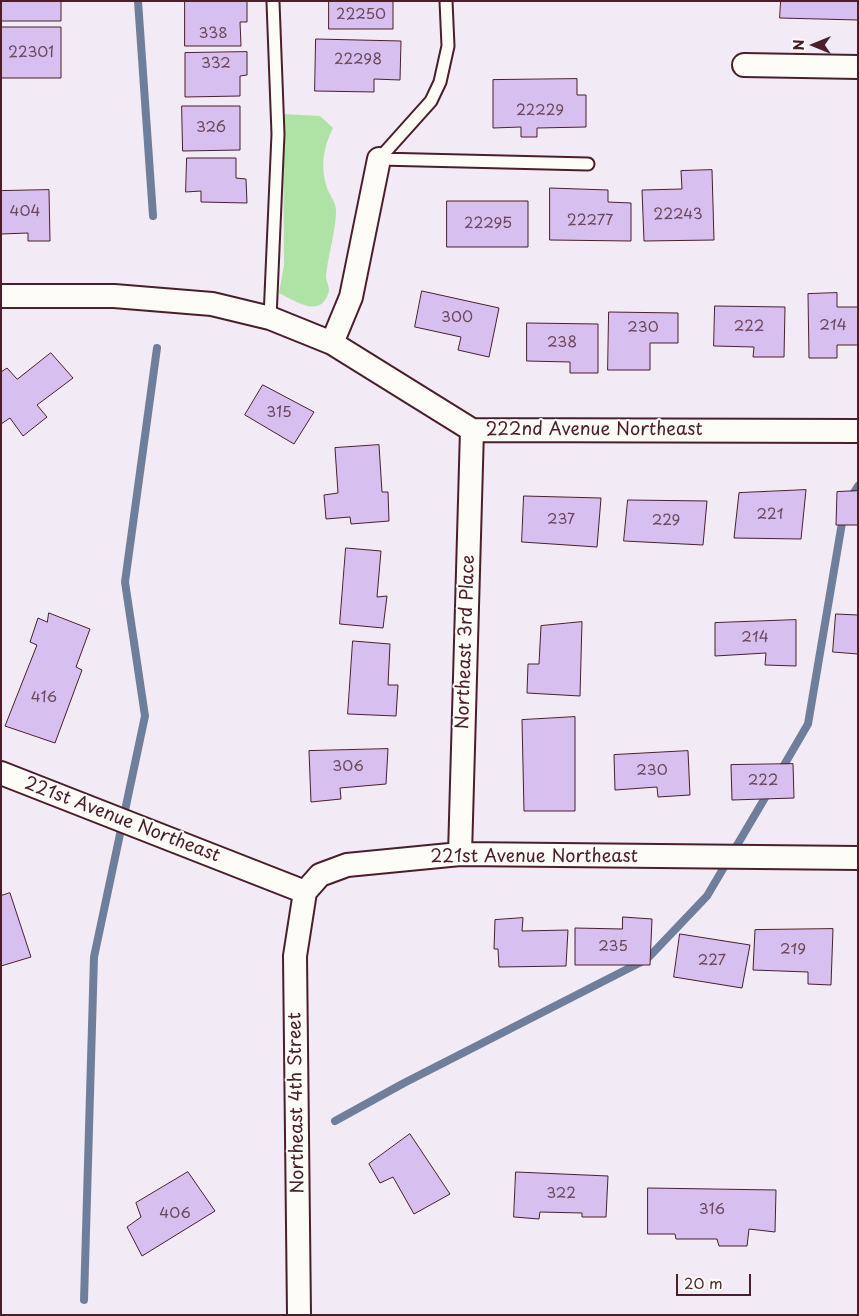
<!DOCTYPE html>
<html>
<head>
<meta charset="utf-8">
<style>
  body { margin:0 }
  #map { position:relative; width:859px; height:1316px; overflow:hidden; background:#f2eaf5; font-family:"Playpen Sans",sans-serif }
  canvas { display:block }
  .frame { position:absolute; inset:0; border:2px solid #4a1f2b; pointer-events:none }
  .north { position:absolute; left:789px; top:20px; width:50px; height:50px; -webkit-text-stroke:4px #fdfcf7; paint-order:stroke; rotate:270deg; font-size:14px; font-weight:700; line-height:20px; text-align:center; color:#4a1f2b }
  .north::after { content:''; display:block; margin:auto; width:18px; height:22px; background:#4a1f2b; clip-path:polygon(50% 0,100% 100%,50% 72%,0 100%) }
  .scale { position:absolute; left:676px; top:1274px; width:75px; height:22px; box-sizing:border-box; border:2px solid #4a1f2b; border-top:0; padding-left:6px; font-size:15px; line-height:18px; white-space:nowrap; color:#4a1f2b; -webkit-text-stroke:4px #fdfcf7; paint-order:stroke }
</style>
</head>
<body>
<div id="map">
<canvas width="859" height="1316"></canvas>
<div class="frame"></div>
<div class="north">N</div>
<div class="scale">20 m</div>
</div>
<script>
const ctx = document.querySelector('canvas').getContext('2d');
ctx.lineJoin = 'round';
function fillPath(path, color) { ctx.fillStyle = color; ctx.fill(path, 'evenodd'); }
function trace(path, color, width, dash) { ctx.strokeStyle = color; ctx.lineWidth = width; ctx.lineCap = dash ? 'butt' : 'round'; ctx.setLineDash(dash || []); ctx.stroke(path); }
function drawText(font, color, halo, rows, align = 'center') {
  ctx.font = font + ' "Playpen Sans",sans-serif'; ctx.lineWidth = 4; ctx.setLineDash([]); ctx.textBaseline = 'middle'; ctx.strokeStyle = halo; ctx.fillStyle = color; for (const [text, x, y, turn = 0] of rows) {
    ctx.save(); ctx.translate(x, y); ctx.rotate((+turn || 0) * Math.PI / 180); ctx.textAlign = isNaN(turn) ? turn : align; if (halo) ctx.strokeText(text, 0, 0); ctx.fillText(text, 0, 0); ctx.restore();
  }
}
fillPath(new Path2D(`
  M 283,114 L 320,116 L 333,128 C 323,148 320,167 327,188 C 331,198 337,203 336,214 C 335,234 328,255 326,276 C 326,281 329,285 329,291 C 321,320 296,301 279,293 L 284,265 Z`), '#afe3a5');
trace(new Path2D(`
  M 138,1 L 153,216
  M 850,499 L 858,486
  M 780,772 L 808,724 L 843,517
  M 335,1121 L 404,1083 L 647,959 L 707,896 L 769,791
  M 84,1300 L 94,957 L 145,716 L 125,582 L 157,348`), '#6f7f9b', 8);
const building = new Path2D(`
  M 1,1 L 61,1 L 61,21 L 1,21 Z
  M 185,1 L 247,1 L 247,22 L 240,22 L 241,46 L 185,46 Z
  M 329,1 L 393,1 L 393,29 L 329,29 Z
  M 781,1 L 858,1 L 858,20 L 780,18 Z
  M 1,27 L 61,27 L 61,78 L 1,78 Z
  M 316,39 L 401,41 L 400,80 L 374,79 L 374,92 L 315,91 Z
  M 247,52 L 247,75 L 240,76 L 240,96 L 185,97 L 185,53 Z
  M 577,79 L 577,95 L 586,95 L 586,127 L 537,128 L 537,137 L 521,137 L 521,127 L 493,128 L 493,80 Z
  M 182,106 L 240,106 L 240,150 L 183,151 Z
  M 187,158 L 236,158 L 236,178 L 246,179 L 247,203 L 201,202 L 201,191 L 186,192 Z
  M 712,170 L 714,240 L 644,241 L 642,190 L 682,189 L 681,171 Z
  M 550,188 L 608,190 L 608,202 L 631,203 L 631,241 L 550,240 Z
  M 49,190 L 50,241 L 28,241 L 28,233 L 1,234 L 1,191 Z
  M 447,201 L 528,201 L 528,247 L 447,247 Z
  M 422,291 L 499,308 L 489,357 L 458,350 L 461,337 L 415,327 Z
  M 837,293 L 837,307 L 858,307 L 858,345 L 837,345 L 837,358 L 809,358 L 808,294 Z
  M 715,306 L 785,307 L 784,357 L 753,357 L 754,347 L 714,346 Z
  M 609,312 L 678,313 L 678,343 L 650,343 L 650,370 L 608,370 Z
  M 527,323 L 598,324 L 598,373 L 570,373 L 570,362 L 527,361 Z
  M 51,353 L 73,378 L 37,405 L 47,417 L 23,436 L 10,418 L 1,424 L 1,372 L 7,368 L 17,379 Z
  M 263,385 L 314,412 L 294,444 L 245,415 Z
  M 379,445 L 382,492 L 388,492 L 389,521 L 351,524 L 350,517 L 326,519 L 324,495 L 338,493 L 335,448 Z
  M 806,490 L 801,539 L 734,538 L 739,493 Z
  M 858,491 L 858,525 L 836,525 L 837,492 Z
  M 524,496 L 601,498 L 597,547 L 522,542 Z
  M 628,500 L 707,501 L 703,545 L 624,541 Z
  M 346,548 L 381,551 L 377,597 L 387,596 L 383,628 L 340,624 Z
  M 49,613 L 90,629 L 76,667 L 82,670 L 55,743 L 5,726 L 37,645 L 30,642 L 38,618 L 47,622 Z
  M 836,614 L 858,615 L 858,654 L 833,652 Z
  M 796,620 L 796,666 L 765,665 L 766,653 L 715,656 L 715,623 Z
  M 582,622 L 580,696 L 527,693 L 528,664 L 539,664 L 541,626 Z
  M 353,641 L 390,644 L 388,685 L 398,685 L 396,716 L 348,714 Z
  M 575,717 L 575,811 L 524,811 L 522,720 Z
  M 388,749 L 386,784 L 340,788 L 341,799 L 311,802 L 309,751 Z
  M 688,751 L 690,795 L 658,797 L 657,787 L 615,790 L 614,755 Z
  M 793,764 L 794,798 L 732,800 L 731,765 Z
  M 10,893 L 31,957 L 1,966 L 1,896 Z
  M 623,917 L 652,919 L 650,965 L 575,965 L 575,928 L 622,929 Z
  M 523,918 L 522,931 L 568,930 L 566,966 L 499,967 L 498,949 L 494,949 L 495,920 Z
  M 833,929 L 831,985 L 808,984 L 808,972 L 753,970 L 755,930 Z
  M 680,934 L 750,945 L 742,988 L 674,977 Z
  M 410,1134 L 450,1194 L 414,1214 L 393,1177 L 380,1183 L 369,1164 Z
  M 188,1172 L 215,1211 L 142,1256 L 127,1227 L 141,1217 L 136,1203 Z
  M 516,1172 L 608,1176 L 606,1217 L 582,1217 L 582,1213 L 540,1212 L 539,1219 L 514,1217 Z
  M 648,1188 L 776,1190 L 775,1232 L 749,1229 L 747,1246 L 719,1246 L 717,1239 L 676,1239 L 675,1234 L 648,1234 Z`);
fillPath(building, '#d7bfef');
trace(building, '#4a1f2b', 1);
const lane = new Path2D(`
  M 446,1 L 448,46 L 440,82 L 431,101 L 379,159 L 588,164
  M 270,318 L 278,134 L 273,2`);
const street = new Path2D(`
  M 744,65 L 858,67
  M 1,296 L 114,296 L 212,304 L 270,318 L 332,343 L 472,430 L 858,431
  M 332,343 L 351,297 L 379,159
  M 1,773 L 305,892 L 320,875 L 347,865 L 460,854 L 858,858
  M 460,854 L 472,430
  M 299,1315 L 295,956 L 305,892`);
trace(lane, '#4a1f2b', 15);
trace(street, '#4a1f2b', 26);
trace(lane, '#fdfcf7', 11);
trace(street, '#fdfcf7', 22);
drawText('15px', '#6d475c', null, [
  ["22250",361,15],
  ["338",213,34],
  ["22301",31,53],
  ["22298",358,60],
  ["332",216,64],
  ["22229",540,111],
  ["326",211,128],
  ["404",25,212],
  ["22243",678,215],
  ["22277",590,221],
  ["22295",488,224],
  ["300",457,318],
  ["214",833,326],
  ["222",749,327],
  ["230",643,328],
  ["238",562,343],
  ["315",279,413],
  ["221",770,515],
  ["237",561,520],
  ["229",666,521],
  ["214",755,638],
  ["416",44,698],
  ["306",348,767],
  ["230",652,771],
  ["222",763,781],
  ["235",613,947],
  ["219",793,950],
  ["227",712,961],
  ["322",561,1194],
  ["316",712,1210],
  ["406",175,1214]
]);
drawText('18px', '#4a1f2b', '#fdfcf7', [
  ["222nd Avenue Northeast",594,430],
  ["Northeast 3rd Place",466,642,-88],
  ["221st Avenue Northeast",122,820,21],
  ["221st Avenue Northeast",534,857],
  ["Northeast 4th Street",297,1103,-91]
]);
</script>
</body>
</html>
